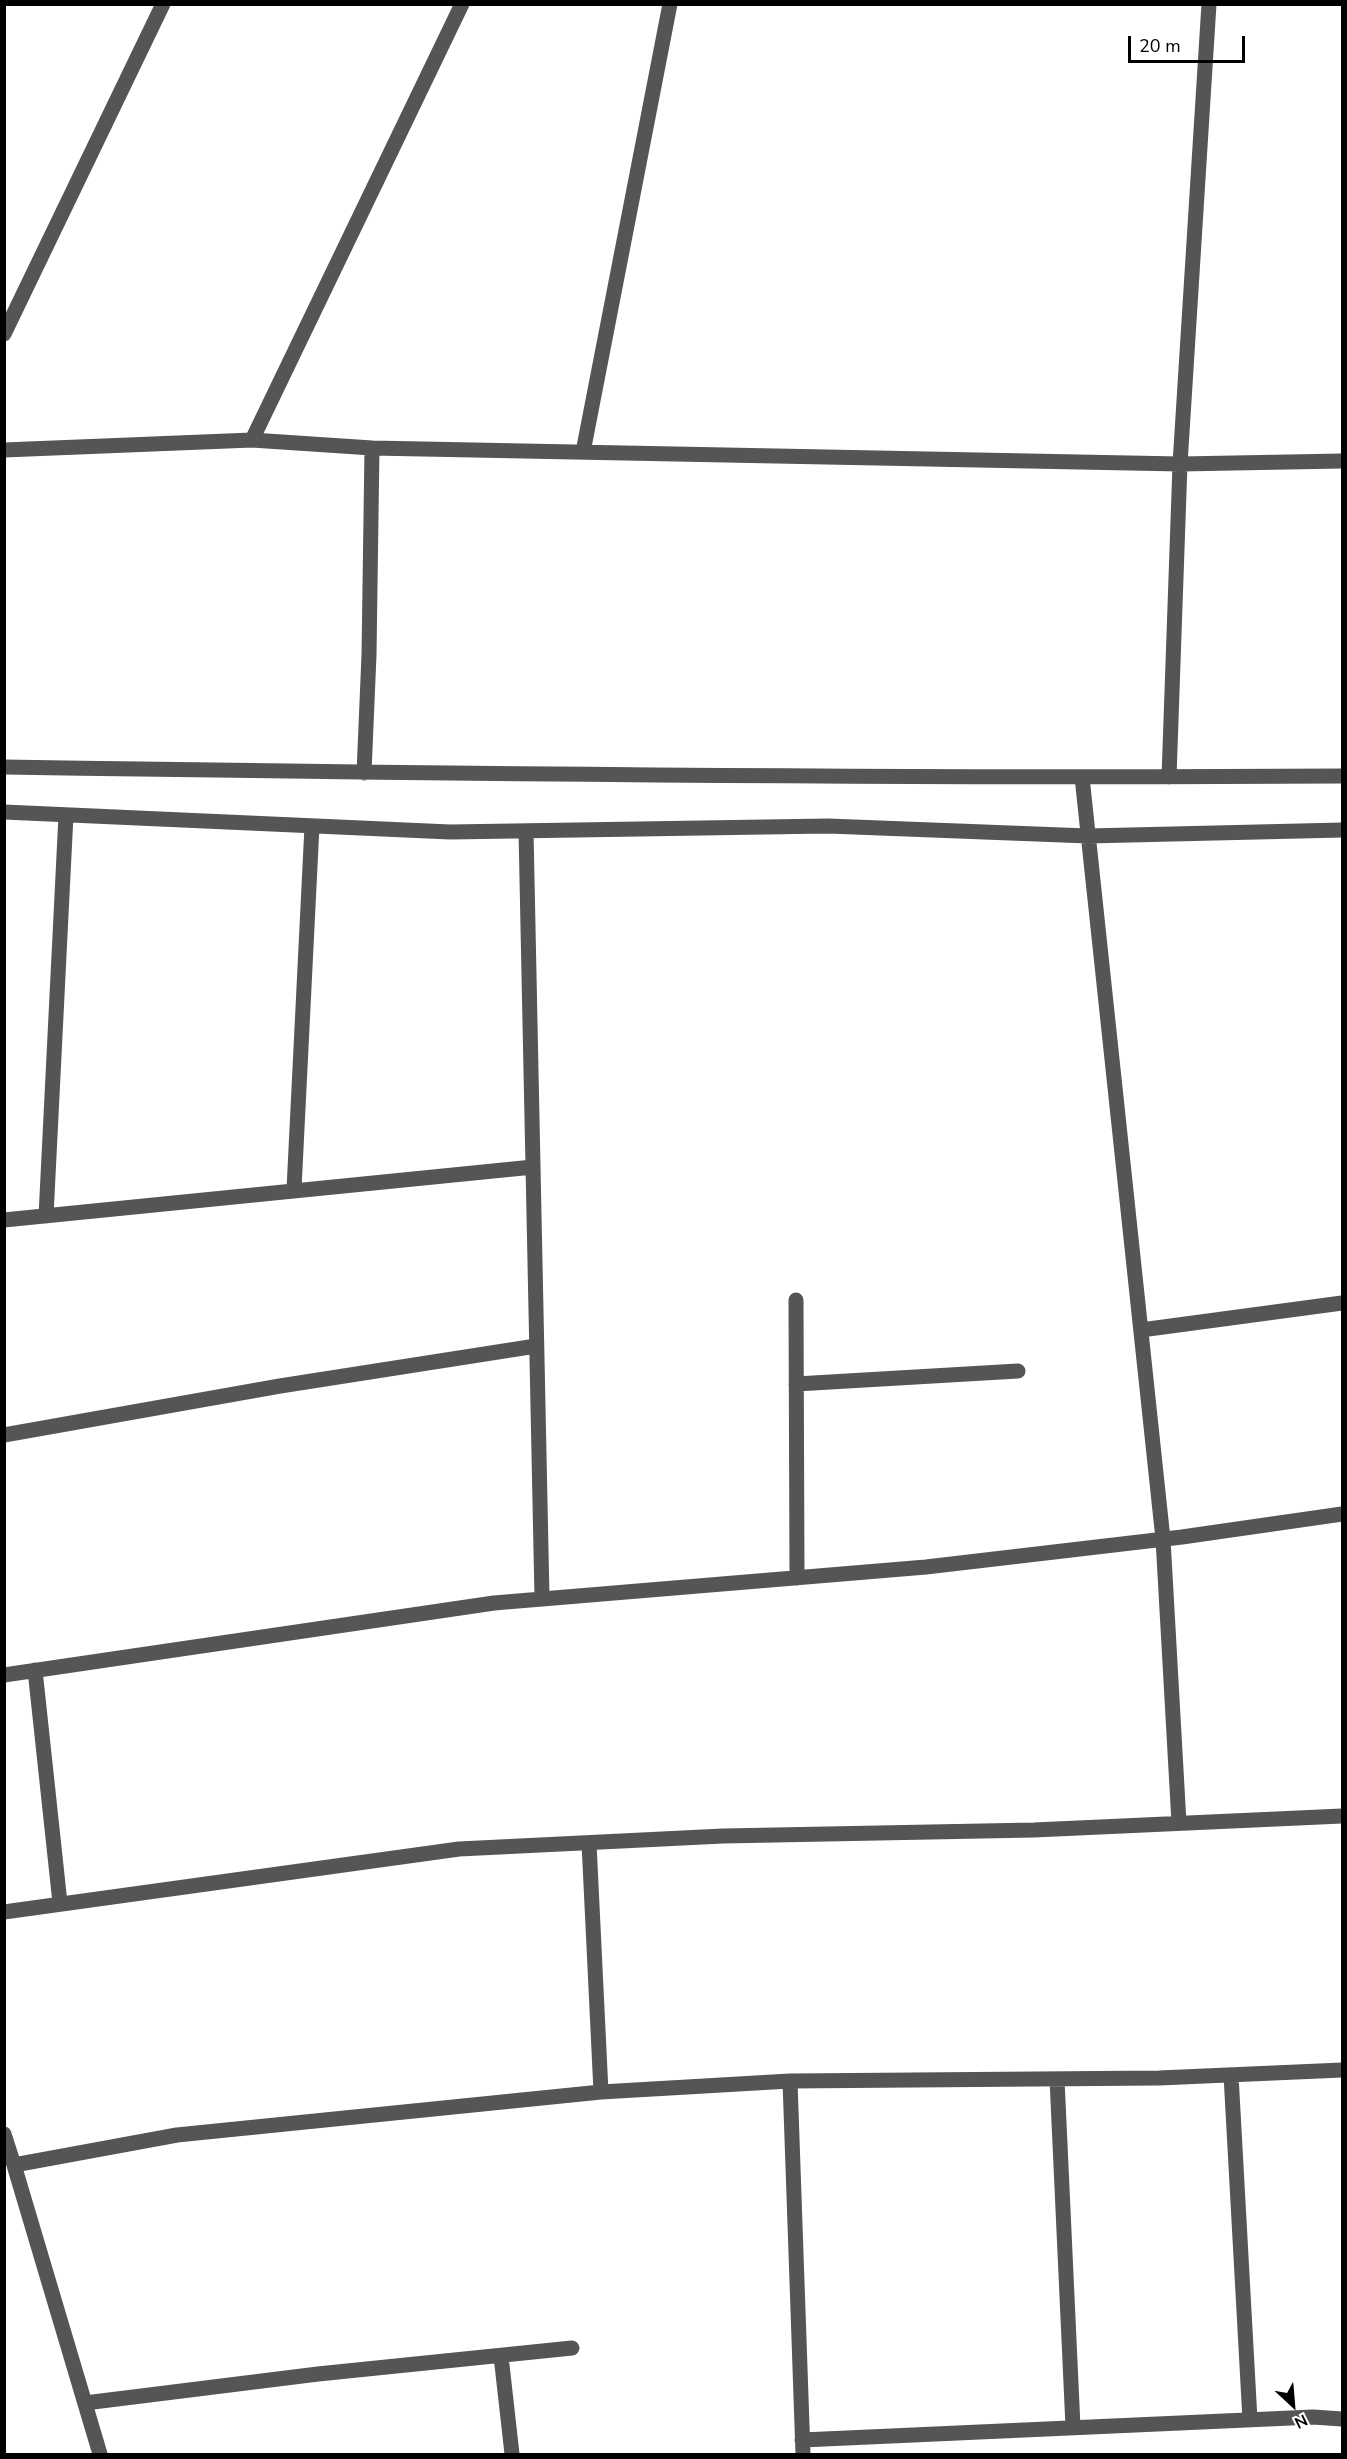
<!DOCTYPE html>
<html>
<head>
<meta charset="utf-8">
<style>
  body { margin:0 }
  #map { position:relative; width:1347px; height:2459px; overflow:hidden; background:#fff; font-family:"Nunito Sans",sans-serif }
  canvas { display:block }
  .frame { position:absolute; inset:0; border:6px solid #000; pointer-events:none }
  .north { position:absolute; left:1263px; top:2375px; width:60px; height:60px; -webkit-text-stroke:4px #fff; paint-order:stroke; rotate:154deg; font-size:16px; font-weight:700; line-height:24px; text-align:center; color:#000 }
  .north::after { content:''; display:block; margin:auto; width:21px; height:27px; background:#000; clip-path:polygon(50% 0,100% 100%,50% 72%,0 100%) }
  .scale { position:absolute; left:1128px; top:36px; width:117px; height:27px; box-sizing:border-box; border:3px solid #000; border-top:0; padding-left:8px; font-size:18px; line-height:21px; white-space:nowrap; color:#000; -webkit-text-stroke:4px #fff; paint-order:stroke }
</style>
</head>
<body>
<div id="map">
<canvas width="1347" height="2459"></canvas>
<div class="frame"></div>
<div class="north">N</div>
<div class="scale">20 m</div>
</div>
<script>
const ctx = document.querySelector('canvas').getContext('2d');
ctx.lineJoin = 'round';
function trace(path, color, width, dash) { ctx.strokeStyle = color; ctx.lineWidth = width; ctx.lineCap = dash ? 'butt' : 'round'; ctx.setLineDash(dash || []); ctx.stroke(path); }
trace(new Path2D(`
  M 4,334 L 163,4
  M 252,440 L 462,4
  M 4,450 L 252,440 L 372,448 L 1180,464 L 1342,461
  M 583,452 L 670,4
  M 4,767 C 450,774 897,779 1342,776
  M 364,773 L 369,655 L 372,448
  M 1082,777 L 1163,1539 L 1179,1823
  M 1169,777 L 1180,464 L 1209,4
  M 4,812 L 450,832 L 828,826 L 1088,836 L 1342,830
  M 526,831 L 542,1598
  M 294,1189 L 312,826
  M 46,1216 L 66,815
  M 4,1220 L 533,1167
  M 796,1300 L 797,1578
  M 1141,1330 L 1342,1303
  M 796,1384 L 1018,1371
  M 4,1435 L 280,1386 L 536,1346
  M 35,1670 L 60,1903
  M 4,1675 L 494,1603 L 926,1567 L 1182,1537 L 1342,1514
  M 589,1843 L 601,2092
  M 4,1912 L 459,1849 L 723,1836 L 1034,1830 L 1342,1816
  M 1231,2075 L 1250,2420
  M 1057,2079 L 1073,2427
  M 790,2081 L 803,2454
  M 4,2134 L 14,2165
  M 501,2356 L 512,2454
  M 85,2403 L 318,2374 L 572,2348
  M 802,2440 L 1313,2417 L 1342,2419
  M 100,2454 L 14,2165 L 177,2135 L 601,2092 L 790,2081 L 1159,2078 L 1342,2070`), '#555', 15);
</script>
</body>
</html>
